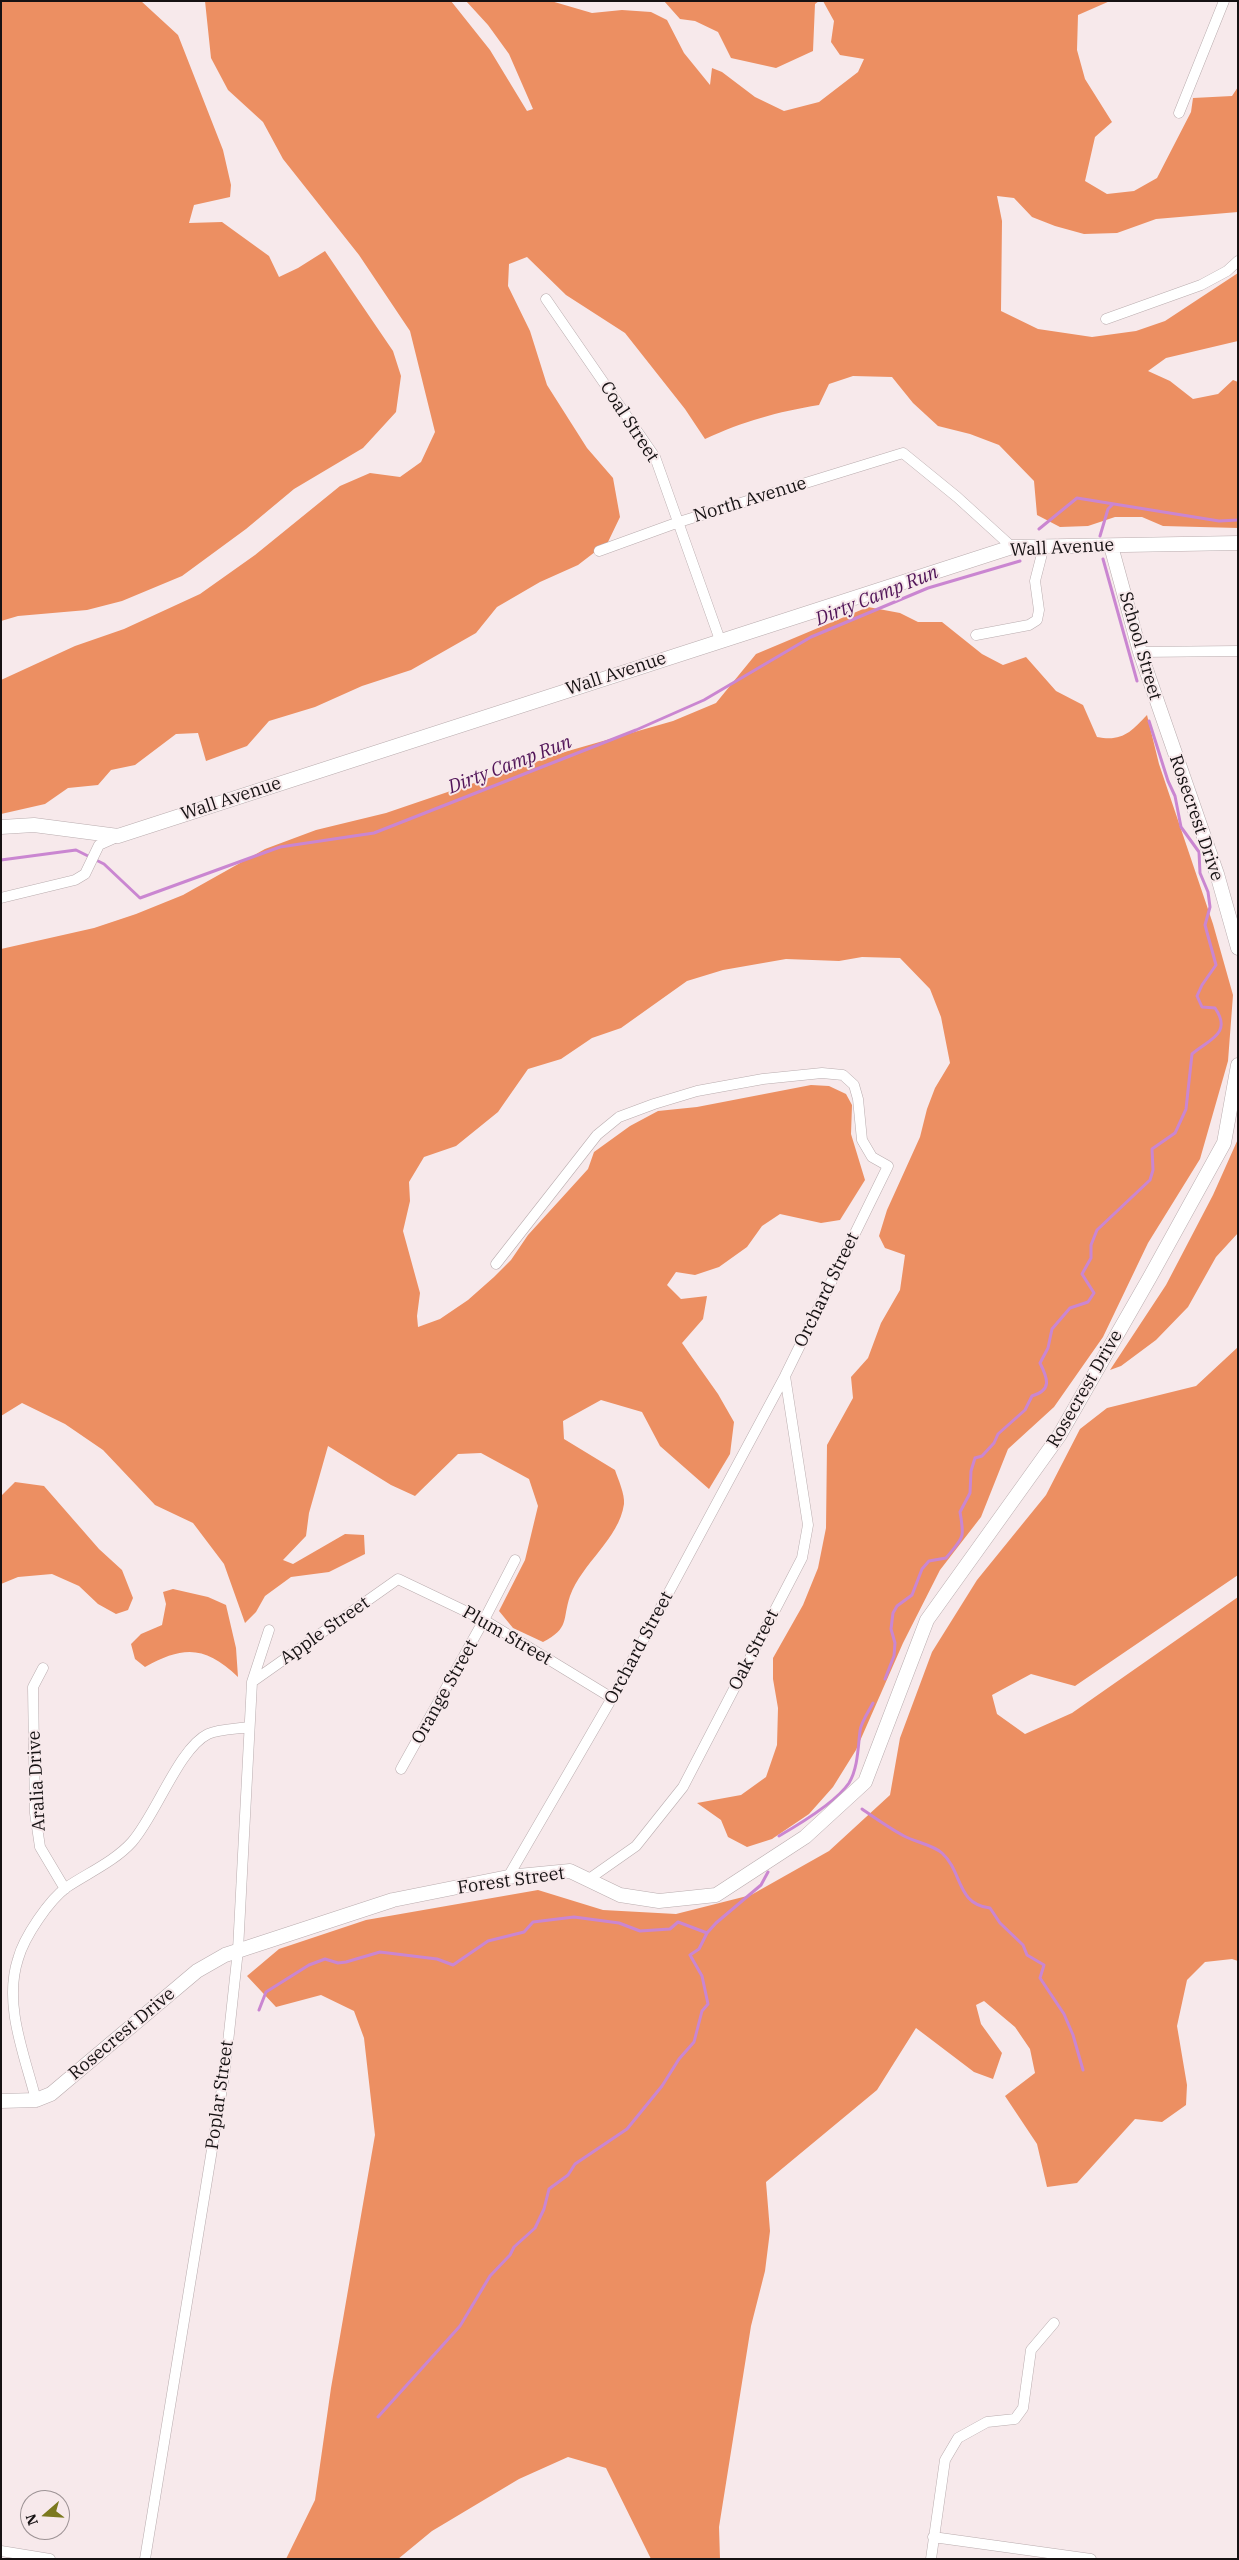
<!DOCTYPE html>
<html>
<head>
<meta charset="utf-8">
<style>
  body { margin:0 }
  #map { position:relative; width:1239px; height:2560px; overflow:hidden; background:#f7e9eb; font-family:"IBM Plex Serif",serif }
  canvas { display:block }
  .frame { position:absolute; inset:0; border:2px solid #161213; pointer-events:none }
  .north { position:absolute; left:20px; top:2490px; width:50px; height:50px; box-sizing:border-box; background:#f7e9eb; border:1px solid #9d9395; border-radius:50%; rotate:251deg; font-size:14px; font-weight:700; line-height:20px; text-align:center; color:#161213 }
  .north::after { content:''; display:block; margin:auto; width:18px; height:22px; background:#7b791f; clip-path:polygon(50% 0,100% 100%,50% 72%,0 100%) }
</style>
</head>
<body>
<div id="map">
<canvas width="1239" height="2560"></canvas>
<div class="frame"></div>
<div class="north">N</div>
</div>
<script>
const ctx = document.querySelector('canvas').getContext('2d');
ctx.lineJoin = 'round';
function fillPath(path, color) { ctx.fillStyle = color; ctx.fill(path, 'evenodd'); }
function trace(path, color, width, dash) { ctx.strokeStyle = color; ctx.lineWidth = width; ctx.lineCap = dash ? 'butt' : 'round'; ctx.setLineDash(dash || []); ctx.stroke(path); }
function drawText(font, color, halo, rows, align = 'center') {
  ctx.font = font + ' "IBM Plex Serif",serif'; ctx.lineWidth = 4; ctx.setLineDash([]); ctx.textBaseline = 'middle'; ctx.strokeStyle = halo; ctx.fillStyle = color; for (const [text, x, y, turn = 0] of rows) {
    ctx.save(); ctx.translate(x, y); ctx.rotate((+turn || 0) * Math.PI / 180); ctx.textAlign = isNaN(turn) ? turn : align; if (halo) ctx.strokeText(text, 0, 0); ctx.fillText(text, 0, 0); ctx.restore();
  }
}
fillPath(new Path2D(`
  M 1,1 L 141,1 L 178,35 L 223,150 L 231,185 L 230,197 L 194,205 L 189,223 L 222,222 L 269,256 L 279,277 L 298,268 L 325,251 L 393,351 L 401,376 L 396,412 L 363,448 L 294,489 L 246,529 L 182,576 L 122,601 L 87,610 L 18,616 L 1,621 Z
  M 205,1 L 451,1 L 490,50 L 527,111 L 533,109 L 509,54 L 488,25 L 466,1 L 551,1 L 592,13 L 622,10 L 651,12 L 667,20 L 684,53 L 710,85 L 712,68 L 722,72 L 755,97 L 784,111 L 819,102 L 858,72 L 864,59 L 840,55 L 831,42 L 834,21 L 823,1 L 1110,1 L 1078,15 L 1077,50 L 1085,79 L 1112,122 L 1095,137 L 1085,181 L 1107,194 L 1134,191 L 1157,178 L 1191,112 L 1193,98 L 1232,96 L 1238,87 L 1238,212 L 1156,219 L 1117,233 L 1084,234 L 1055,226 L 1032,217 L 1014,198 L 997,196 L 1002,221 L 1001,311 L 1038,329 L 1092,337 L 1136,331 L 1165,321 L 1238,273 L 1238,341 L 1166,358 L 1148,371 L 1170,381 L 1193,399 L 1218,394 L 1233,380 L 1238,382 L 1238,528 L 1163,526 L 1142,517 L 1115,517 L 1088,526 L 1060,527 L 1037,515 L 1034,481 L 999,445 L 970,434 L 938,426 L 913,403 L 892,377 L 853,376 L 829,384 L 819,405 C 777,412 744,421 705,439 L 685,409 L 625,333 L 566,295 L 527,257 L 509,264 L 508,286 L 530,331 L 547,385 L 587,448 L 613,478 L 620,517 L 608,542 L 578,565 L 540,582 L 497,607 L 476,633 L 411,670 L 362,686 L 315,707 L 269,721 L 247,746 L 206,761 L 198,733 L 176,734 L 135,765 L 111,770 L 98,785 L 68,788 L 45,804 L 1,814 L 1,680 L 75,646 L 124,629 L 200,594 L 255,555 L 340,486 L 370,473 L 400,477 L 421,462 L 435,432 L 410,331 L 359,255 L 283,159 L 263,122 L 228,90 L 211,58 Z
  M 664,1 L 819,1 L 815,4 L 813,51 L 776,68 L 731,58 L 718,32 L 695,21 L 680,19 Z
  M 868,607 L 900,613 L 918,622 L 942,622 L 982,654 L 1003,665 L 1026,657 L 1056,691 L 1083,705 L 1097,737 C 1122,742 1131,732 1147,715 L 1159,764 L 1213,924 L 1233,995 L 1228,1061 L 1200,1159 L 1148,1243 L 1103,1337 L 1054,1407 L 1008,1449 L 981,1517 L 940,1570 L 903,1643 L 856,1750 L 833,1787 L 809,1814 L 772,1839 L 747,1847 L 728,1837 L 721,1820 L 697,1803 L 741,1795 L 766,1777 L 777,1745 L 778,1708 L 773,1679 L 773,1658 L 803,1605 L 818,1568 L 826,1528 L 827,1445 L 853,1398 L 851,1377 L 868,1358 L 881,1323 L 900,1290 L 905,1255 L 885,1248 L 879,1236 L 887,1210 L 920,1137 L 927,1109 L 935,1088 L 950,1063 L 941,1017 L 930,989 L 900,958 L 862,957 L 839,961 L 786,959 L 723,970 L 687,981 L 621,1028 L 592,1038 L 561,1059 L 528,1069 L 498,1112 L 456,1146 L 424,1157 L 409,1182 L 410,1201 L 403,1231 L 420,1293 L 417,1316 L 418,1327 L 440,1319 L 468,1300 L 494,1277 L 511,1260 L 528,1235 L 588,1169 L 594,1152 L 630,1126 L 658,1111 L 697,1107 L 811,1085 L 829,1086 L 846,1094 L 852,1105 L 851,1134 L 865,1180 L 840,1220 L 821,1223 L 780,1214 L 762,1226 L 747,1247 L 719,1267 L 695,1275 L 676,1272 L 667,1285 L 681,1299 L 707,1296 L 703,1319 L 682,1343 L 718,1394 L 734,1422 L 730,1454 L 709,1489 L 660,1446 L 642,1412 L 601,1400 L 563,1421 L 564,1439 L 615,1470 C 618,1479 625,1494 624,1504 C 619,1539 582,1563 570,1596 C 562,1620 570,1628 543,1642 L 513,1628 L 499,1611 L 525,1560 L 538,1506 L 529,1479 L 481,1453 L 458,1454 L 415,1496 L 391,1485 L 328,1446 L 309,1513 L 306,1536 L 283,1560 L 293,1564 L 345,1534 L 364,1535 L 365,1554 L 329,1572 L 291,1577 L 265,1596 L 256,1612 L 245,1623 L 224,1564 L 193,1523 L 155,1505 L 103,1450 L 65,1424 L 22,1403 L 1,1416 L 1,949 L 94,928 L 136,914 L 183,895 L 265,849 L 316,830 L 386,813 L 568,751 L 673,721 L 716,703 L 756,654 Z
  M 1238,1139 L 1238,1233 L 1216,1257 L 1188,1307 L 1156,1340 L 1121,1366 L 1110,1370 L 1166,1285 L 1213,1195 Z
  M 1238,1347 L 1238,1575 L 1075,1686 L 1031,1674 L 992,1695 L 997,1714 L 1025,1734 L 1072,1713 L 1238,1597 L 1238,1961 L 1232,1959 L 1205,1962 L 1187,1980 L 1177,2026 L 1187,2085 L 1186,2105 L 1162,2122 L 1135,2119 L 1077,2183 L 1047,2187 L 1037,2144 L 1005,2096 L 1035,2073 L 1030,2049 L 1015,2027 L 984,2001 L 976,2005 L 981,2024 L 1002,2053 L 993,2079 L 974,2072 L 916,2028 L 877,2090 L 766,2182 L 770,2231 L 765,2271 L 751,2326 L 719,2527 L 720,2559 L 651,2559 L 606,2468 L 568,2457 L 519,2479 L 432,2531 L 398,2559 L 286,2559 L 315,2500 L 331,2388 L 375,2135 L 364,2038 L 354,2011 L 321,1995 L 276,2007 L 247,1976 L 279,1949 L 366,1920 L 538,1890 L 603,1910 L 676,1914 L 751,1895 L 829,1851 L 890,1795 L 900,1738 L 932,1652 L 977,1580 L 1046,1495 L 1080,1429 L 1107,1408 L 1196,1386 Z
  M 15,1482 L 44,1486 L 99,1549 L 122,1570 L 133,1598 L 128,1610 L 116,1614 L 98,1604 L 79,1586 L 52,1574 L 18,1577 L 1,1584 L 1,1496 Z
  M 173,1589 L 208,1597 L 226,1605 L 236,1648 L 238,1677 C 206,1646 184,1645 145,1667 L 135,1659 L 131,1644 L 141,1634 L 162,1625 L 166,1604 L 163,1592 Z`), '#ec8f62');
trace(new Path2D(`
  M 1039,529 L 1077,498 L 1219,521 L 1238,520
  M 1100,536 L 1108,509 L 1113,504
  M 1103,559 L 1137,681
  M 1,860 L 76,850 L 104,864 L 140,898 L 280,847 L 374,833 L 636,730 L 704,700 L 811,637 L 928,588 L 1020,561
  M 885,1679 L 894,1656 L 895,1643 L 891,1629 L 893,1613 L 897,1606 L 912,1595 L 922,1569 L 929,1561 L 946,1558 C 963,1537 965,1540 960,1512 L 970,1493 L 971,1471 L 975,1458 L 982,1456 L 994,1443 L 998,1434 L 1025,1410 L 1032,1396 C 1052,1390 1048,1379 1040,1363 L 1048,1348 L 1052,1329 L 1070,1308 L 1088,1302 L 1094,1293 L 1082,1274 L 1091,1258 L 1091,1245 L 1097,1230 L 1150,1180 L 1153,1170 L 1152,1149 L 1175,1133 L 1186,1109 L 1192,1054 C 1208,1040 1233,1034 1215,1008 L 1202,1007 L 1197,996 L 1202,985 L 1216,965 L 1205,925 L 1210,907 L 1208,892 L 1200,873 L 1199,852 L 1181,827 L 1175,796 L 1168,781 L 1149,721
  M 862,1809 C 875,1818 889,1828 904,1836 C 915,1842 933,1845 942,1853 C 963,1872 956,1904 990,1908 L 1000,1923 L 1023,1945 L 1027,1955 L 1044,1965 L 1040,1978 L 1064,2014 L 1073,2035 L 1083,2070
  M 779,1836 C 798,1825 837,1801 849,1783 C 858,1768 858,1747 860,1731 C 861,1722 869,1711 873,1703
  M 259,2010 L 266,1992 L 309,1965 L 325,1959 L 338,1963 L 346,1962 L 380,1952 L 437,1959 L 453,1965 L 488,1941 L 524,1932 L 533,1922 L 574,1917 L 619,1923 L 640,1931 L 670,1929 L 678,1922 L 707,1933
  M 378,2417 L 460,2326 L 490,2276 L 510,2255 L 514,2247 L 535,2228 L 544,2209 L 549,2189 L 568,2175 L 575,2164 L 627,2129 L 662,2086 L 679,2059 L 694,2042 L 702,2011 L 708,2004 L 702,1976 L 690,1955 L 699,1949 L 707,1933 L 716,1923 L 761,1885 L 768,1872`), '#ca86d1', 3);
const street = new Path2D(`
  M 1179,113 L 1224,1
  M 546,299 L 655,457 L 720,640
  M 1106,319 L 1201,285 L 1227,271 L 1238,261
  M 599,551 L 679,522 L 903,453 L 957,497 L 1012,547
  M 976,635 L 1029,625 L 1037,620 L 1039,610 L 1035,581 L 1044,546
  M 1140,652 L 1238,651
  M 1,898 L 75,880 L 85,874 L 99,845 L 117,837
  M 496,1264 L 597,1135 L 619,1117 L 654,1104 L 697,1091 L 763,1079 L 822,1073 L 843,1075 L 854,1085 L 858,1099 L 862,1140 L 872,1157 L 888,1166 L 785,1376 L 612,1698 L 508,1877
  M 43,1668 L 33,1687 L 35,1813 L 40,1847 L 65,1889
  M 252,1682 L 398,1579 L 484,1620 L 612,1698
  M 401,1769 L 484,1620 L 515,1560
  M 589,1879 L 636,1846 L 683,1787 L 802,1558 L 808,1525 L 785,1376
  M 36,2100 C 25,2056 3,2005 18,1959 C 24,1937 49,1900 67,1887 C 88,1873 115,1861 132,1842 C 156,1815 179,1748 208,1734 C 219,1729 237,1729 249,1727
  M 933,2537 L 1091,2559
  M 1,2551 L 50,2559
  M 145,2559 L 225,2070 L 238,1950 L 252,1682 L 269,1630
  M 931,2559 L 945,2460 L 958,2438 L 987,2422 L 1015,2419 L 1023,2408 L 1031,2350 L 1054,2323`);
const secondary = new Path2D(`
  M 1111,546 L 1140,652 L 1217,874 L 1238,948
  M 1,827 L 34,825 L 118,836 L 1012,547 L 1238,543
  M 1,2101 L 36,2100 L 51,2094 L 197,1971 L 225,1955 L 393,1900 L 508,1877 L 570,1871 L 620,1895 L 659,1901 L 716,1895 L 805,1837 L 865,1782 L 927,1620 L 1059,1436 L 1150,1277 L 1224,1143 L 1238,1065`);
trace(street, '#b9acae', 11);
trace(secondary, '#b9acae', 15);
trace(street, '#fff', 10);
trace(secondary, '#fff', 14);
drawText('18px', '#161213', '#f7e9eb', [
  ["Coal Street",629,422,57],
  ["North Avenue",750,500,-17],
  ["Wall Avenue",1062,548,-3],
  ["School Street",1140,646,74],
  ["Wall Avenue",616,674,-18],
  ["Wall Avenue",231,799,-18],
  ["Rosecrest Drive",1196,818,71],
  ["Orchard Street",827,1290,-64],
  ["Rosecrest Drive",1085,1389,-60],
  ["Apple Street",325,1631,-35],
  ["Plum Street",507,1636,30],
  ["Orchard Street",639,1648,-62],
  ["Oak Street",754,1650,-63],
  ["Orange Street",445,1692,-61],
  ["Aralia Drive",37,1781,-93],
  ["Forest Street",511,1881,-8],
  ["Rosecrest Drive",122,2034,-40],
  ["Poplar Street",220,2095,-82]
]);
drawText('italic 19px', '#511458', '#f7e9eb', [
  ["Dirty Camp Run",877,596,-22],
  ["Dirty Camp Run",510,765,-21]
]);
</script>
</body>
</html>
